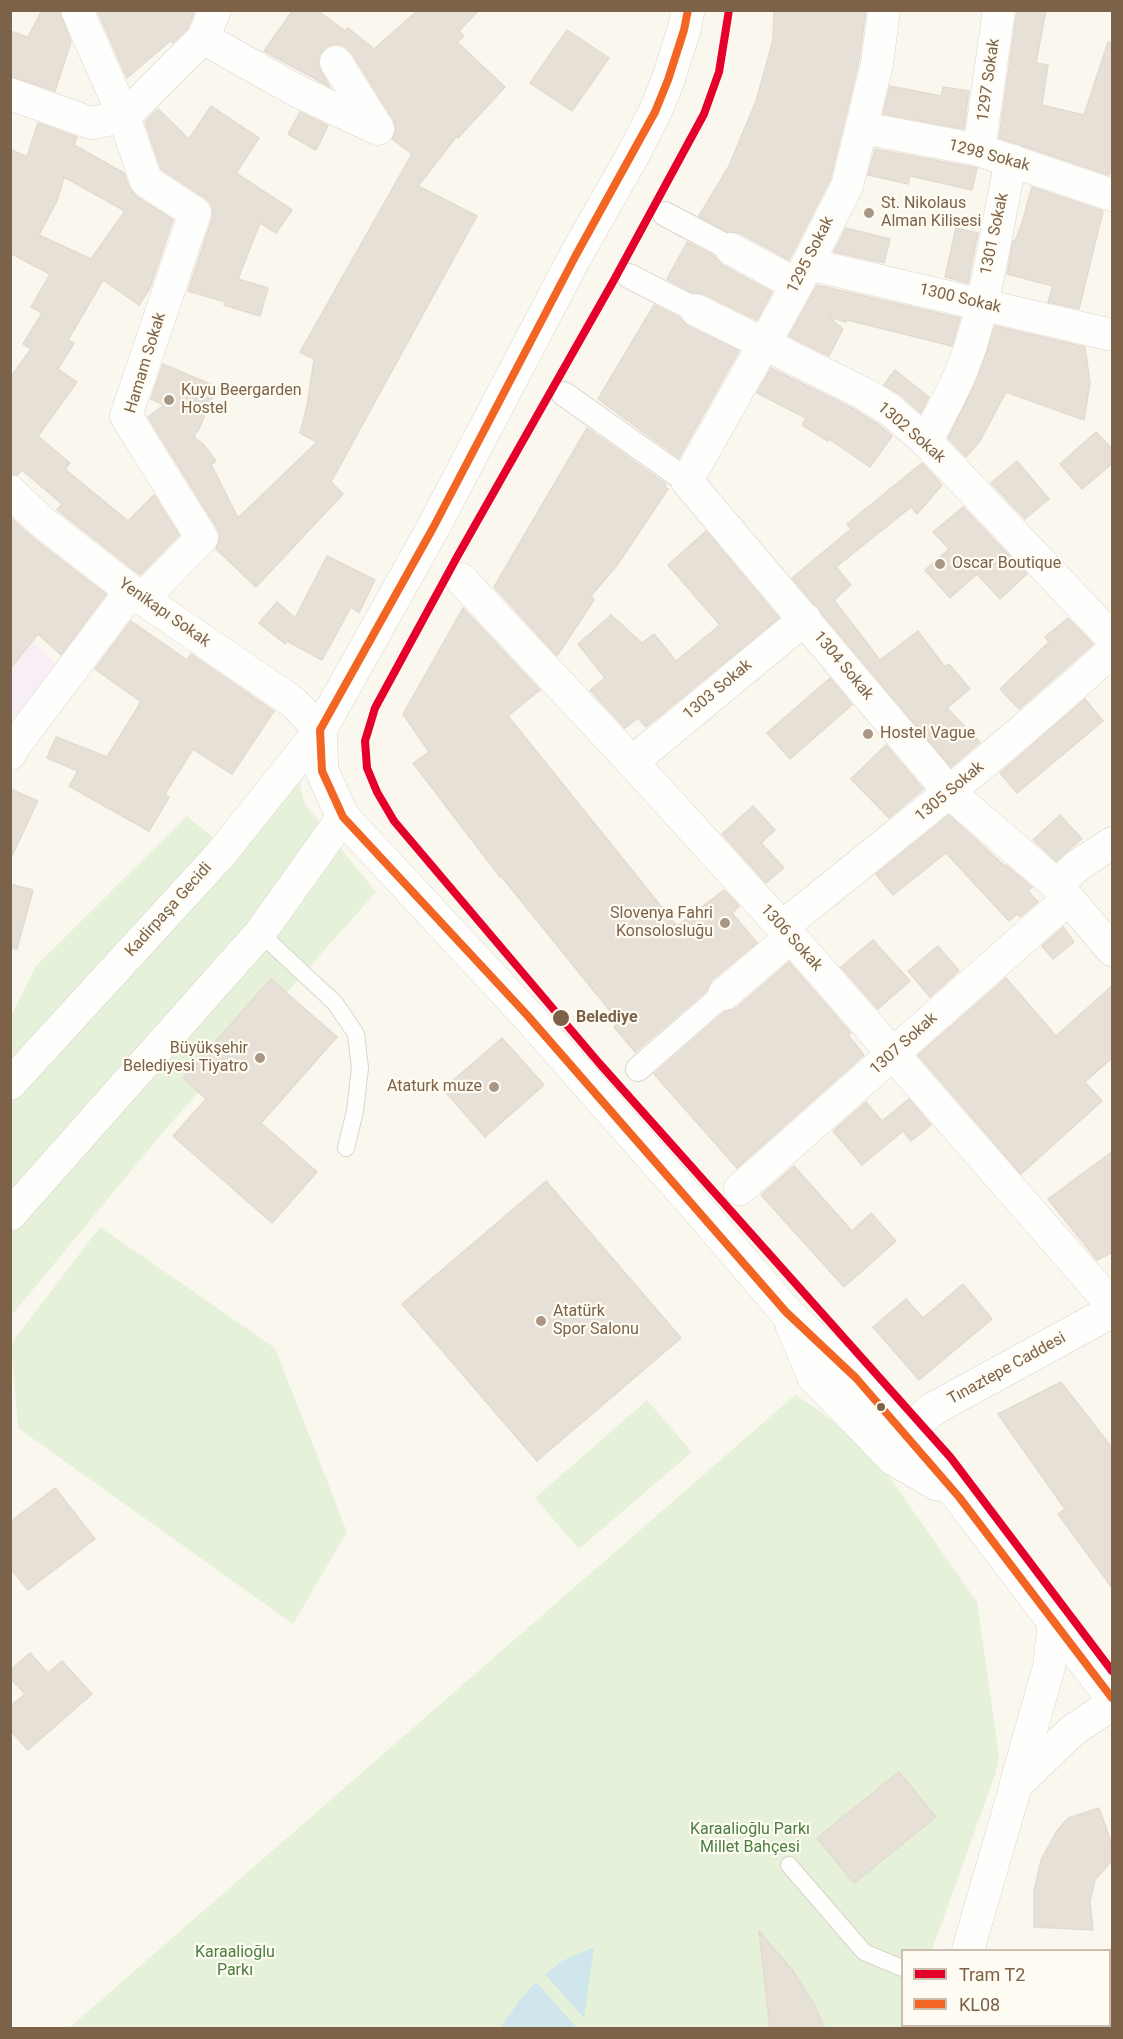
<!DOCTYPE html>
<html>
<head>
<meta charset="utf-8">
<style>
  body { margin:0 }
  #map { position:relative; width:1123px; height:2039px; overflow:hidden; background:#faf7ef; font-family:Roboto,sans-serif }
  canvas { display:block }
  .frame { position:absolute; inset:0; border:12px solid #7d624a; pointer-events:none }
  .legend { position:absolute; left:901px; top:1949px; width:210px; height:78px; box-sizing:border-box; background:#fffcf3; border:2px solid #cbbeaf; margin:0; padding:8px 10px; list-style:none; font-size:18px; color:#7d624a }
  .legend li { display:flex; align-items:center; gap:12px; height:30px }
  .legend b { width:30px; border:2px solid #cbbeaf }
</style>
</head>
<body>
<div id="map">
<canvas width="1123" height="2039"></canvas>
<div class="frame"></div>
<ul class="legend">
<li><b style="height:8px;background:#e4002b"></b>Tram T2</li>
<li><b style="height:8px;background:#f26522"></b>KL08</li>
</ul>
</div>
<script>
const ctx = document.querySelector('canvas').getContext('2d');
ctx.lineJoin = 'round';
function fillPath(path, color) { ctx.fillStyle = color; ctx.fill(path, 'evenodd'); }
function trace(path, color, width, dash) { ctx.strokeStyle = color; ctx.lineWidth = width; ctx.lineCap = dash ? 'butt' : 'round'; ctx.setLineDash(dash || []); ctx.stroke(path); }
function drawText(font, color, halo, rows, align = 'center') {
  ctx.font = font + ' Roboto,sans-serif'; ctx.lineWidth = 4.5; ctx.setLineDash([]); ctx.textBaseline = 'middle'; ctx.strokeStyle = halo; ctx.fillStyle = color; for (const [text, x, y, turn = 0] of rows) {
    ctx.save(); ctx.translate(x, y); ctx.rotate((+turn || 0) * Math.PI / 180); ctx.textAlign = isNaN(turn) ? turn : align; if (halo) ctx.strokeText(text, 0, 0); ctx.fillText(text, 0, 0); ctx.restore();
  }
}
fillPath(new Path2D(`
  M 11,619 L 59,668 L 11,746 Z`), '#f8eef6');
fillPath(new Path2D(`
  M 298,776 L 304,803 L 376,892 L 164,1131 L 11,1316 L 10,1018 L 36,966 L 187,816 L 223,846 Z
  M 100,1227 L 275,1348 L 347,1532 L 293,1624 L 18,1428 L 11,1344 Z
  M 795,1395 L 819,1410 L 876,1458 L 977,1602 L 999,1756 L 995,1775 L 932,1950 L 902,1950 L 902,2026 L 907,2026 L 907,2028 L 69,2028 Z
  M 647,1400 L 692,1452 L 579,1549 L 535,1498 Z`), '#e5f2d9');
fillPath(new Path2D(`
  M 594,1947 L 584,2018 L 545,1974 L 562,1961 Z
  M 536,1982 L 577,2028 L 500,2028 L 520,2000 Z`), '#cfe6ec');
const building = new Path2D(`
  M 42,10 L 59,10 L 71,42 L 55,91 L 10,76 L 10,31 L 28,37 Z
  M 97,10 L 195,10 L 188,28 L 173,43 L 170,41 L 127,78 Z
  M 293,10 L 317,10 L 345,31 L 348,28 L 374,49 L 418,10 L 479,10 L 459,31 L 464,36 L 457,42 L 505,87 L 458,138 L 457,136 L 418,186 L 477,216 L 331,482 L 343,494 L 256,587 L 216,549 L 220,536 L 217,528 L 148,417 L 164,405 L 151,399 L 163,364 L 217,387 L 198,431 L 195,433 L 195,438 L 203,444 L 216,461 L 211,464 L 238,518 L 317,442 L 300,433 L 307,406 L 314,359 L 300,352 L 412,154 L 392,139 L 396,129 L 393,119 L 351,52 L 345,46 L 336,44 L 327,46 L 320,54 L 318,62 L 321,71 L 330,87 L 264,51 Z
  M 774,10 L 866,10 L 859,61 L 830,180 L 789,260 L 740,233 L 728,232 L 699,216 L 729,166 L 756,101 L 773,40 Z
  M 1017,10 L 1046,10 L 1036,63 L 1048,65 L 1042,105 L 1084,115 L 1108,42 L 1113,43 L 1113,165 L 1109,175 L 999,138 Z
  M 567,30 L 609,58 L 572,111 L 530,83 Z
  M 890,86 L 941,96 L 943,87 L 969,91 L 964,129 L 883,114 Z
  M 211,106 L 259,138 L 236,173 L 292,210 L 276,233 L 260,223 L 238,279 L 268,288 L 260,316 L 224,305 L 225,302 L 188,291 L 212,219 L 213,210 L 210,203 L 205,198 L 161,169 L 145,122 L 158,109 L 189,139 Z
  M 300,112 L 328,126 L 316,150 L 288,134 Z
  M 38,123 L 77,137 L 74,145 L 124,173 L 129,187 L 136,196 L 173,220 L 150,288 L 139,305 L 103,280 L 68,340 L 74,343 L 58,369 L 77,382 L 38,436 L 70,463 L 65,469 L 128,521 L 154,495 L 179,535 L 140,575 L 57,510 L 62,504 L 22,470 L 17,475 L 10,474 L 10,378 L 31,349 L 23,344 L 42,313 L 31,307 L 50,274 L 10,253 L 10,149 L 27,157 ZM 64,177 L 125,211 L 91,259 L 39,235 L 57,201 Z
  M 875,149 L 977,168 L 972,190 L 910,176 L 908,184 L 868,175 Z
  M 1032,187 L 1103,211 L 1079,309 L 1048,302 L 1053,286 L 1007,274 L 1013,241 L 1015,241 L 1022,223 Z
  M 846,228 L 890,239 L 884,263 L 834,252 Z
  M 956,228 L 978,233 L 968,283 L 945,277 Z
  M 687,242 L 715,257 L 722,265 L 772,292 L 757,320 L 704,294 L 693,293 L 667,279 Z
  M 817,285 L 960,318 L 952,346 L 847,320 L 846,322 L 829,317 L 843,329 L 829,356 L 789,336 Z
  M 654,305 L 680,318 L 688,326 L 739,351 L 679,458 L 598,399 Z
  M 995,326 L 1085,347 L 1090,383 L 1084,420 L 1006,392 L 980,441 L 966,457 L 948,438 L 978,377 Z
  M 771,368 L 852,408 L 878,424 L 892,436 L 870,467 L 829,439 L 828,441 L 802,425 L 806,418 L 757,393 Z
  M 895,370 L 929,397 L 921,413 L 901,395 L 884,385 Z
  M 587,428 L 666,484 L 665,487 L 668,489 L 618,564 L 591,596 L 594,600 L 557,656 L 494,587 Z
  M 1096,432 L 1113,450 L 1113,463 L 1082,489 L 1060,464 Z
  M 1017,461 L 1049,499 L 1025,519 L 991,483 Z
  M 922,463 L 942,485 L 917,514 L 911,507 L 836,567 L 851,585 L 834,600 L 880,660 L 918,631 L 945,667 L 949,664 L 970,689 L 947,708 L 980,742 L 951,767 L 792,578 L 851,529 L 847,524 Z
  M 963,507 L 1027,574 L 1000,599 L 977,574 L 950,598 L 925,570 L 949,549 L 933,532 Z
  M 10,517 L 33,538 L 106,594 L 61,655 L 38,634 L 10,669 Z
  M 706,531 L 779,618 L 646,727 L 638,718 L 625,728 L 590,690 L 605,678 L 578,644 L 611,615 L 642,643 L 654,634 L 676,661 L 720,625 L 668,565 Z
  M 327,556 L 375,580 L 359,613 L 351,607 L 322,660 L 287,641 L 285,644 L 259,623 L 277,602 L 295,618 Z
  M 463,608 L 540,690 L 508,716 L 677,926 L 724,890 L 739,906 L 732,913 L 757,943 L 712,980 L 707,990 L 635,1052 L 614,1027 L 619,1022 L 501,876 L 500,877 L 413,763 L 429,752 L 403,714 Z
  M 1068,618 L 1093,644 L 1019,709 L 1000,689 L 1049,642 L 1045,637 Z
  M 131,621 L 187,660 L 191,654 L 274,711 L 232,774 L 193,749 L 165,794 L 169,797 L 149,831 L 69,786 L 78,771 L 47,758 L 56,737 L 107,757 L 141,702 L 95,669 Z
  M 830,678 L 852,705 L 790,759 L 767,733 Z
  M 1085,699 L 1103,721 L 1017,793 L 1000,773 Z
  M 886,745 L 923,789 L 889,818 L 851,779 Z
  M 10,789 L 38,801 L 10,860 Z
  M 753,806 L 775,830 L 761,843 L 784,868 L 766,883 L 722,834 Z
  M 949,815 L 1005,866 L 1006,865 L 1032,887 L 1028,891 L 1038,902 L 1020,917 L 1017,914 L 1009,921 L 946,853 L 893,895 L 876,874 Z
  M 1060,815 L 1082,839 L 1056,861 L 1033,840 Z
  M 10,884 L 33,890 L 17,949 L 10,948 Z
  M 1063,927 L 1074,942 L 1053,959 L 1042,946 Z
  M 873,940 L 910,981 L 878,1009 L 841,967 Z
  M 938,946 L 959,971 L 930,997 L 908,971 Z
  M 789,962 L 851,1033 L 848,1035 L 864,1055 L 737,1168 L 654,1074 L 725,1012 L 736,1008 Z
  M 1006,978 L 1056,1036 L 1113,985 L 1113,1057 L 1085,1082 L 1102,1101 L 1021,1174 L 918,1055 Z
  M 271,979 L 337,1037 L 261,1123 L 317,1172 L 272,1223 L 173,1136 L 206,1099 L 183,1078 Z
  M 502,1038 L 544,1085 L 485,1137 L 443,1089 Z
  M 909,1099 L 931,1125 L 911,1141 L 903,1131 L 862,1165 L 833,1131 L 866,1102 L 882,1121 Z
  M 1113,1151 L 1113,1252 L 1097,1260 L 1048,1199 Z
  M 794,1166 L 852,1231 L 871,1213 L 896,1241 L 844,1287 L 761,1195 Z
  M 546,1181 L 681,1338 L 537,1461 L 402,1304 Z
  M 963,1284 L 992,1319 L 919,1380 L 873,1327 L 906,1299 L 923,1318 Z
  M 1061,1382 L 1113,1449 L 1113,1589 L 1058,1514 L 1065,1509 L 998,1414 Z
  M 55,1488 L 95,1539 L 28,1590 L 10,1568 L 10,1522 Z
  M 30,1653 L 48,1673 L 62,1661 L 92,1694 L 28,1750 L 10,1730 L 10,1706 L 25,1694 L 10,1678 L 10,1670 Z
  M 899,1772 L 936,1817 L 854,1883 L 817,1838 Z
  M 1099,1808 L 1113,1847 L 1113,1859 L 1095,1880 L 1090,1901 L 1093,1930 L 1034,1927 L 1034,1891 L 1041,1860 L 1056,1832 L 1068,1818 Z
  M 759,1931 L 793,1971 L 814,2005 L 825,2028 L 770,2028 Z`);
fillPath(building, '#e7e0d6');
trace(building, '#e4dbd0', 1.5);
const service = new Path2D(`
  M 260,933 L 335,1003 L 356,1034 L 360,1068 L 355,1111 L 346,1148
  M 789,1865 L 864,1952 L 902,1968`);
const pedestrian = new Path2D(`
  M 665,214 L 731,249
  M 629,276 L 696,310
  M 564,394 L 687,481
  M 638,1069 L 724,994`);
const minor = new Path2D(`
  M 77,10 L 124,117 L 146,181 L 195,213 L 126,416 L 202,538 L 142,599
  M 884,10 L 877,64 L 847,186 L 797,285 L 687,481 L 950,793 L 1057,885 L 1112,950
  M 203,38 L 299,92 L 378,129 L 336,62
  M 10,94 L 91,123 L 124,117
  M 124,117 L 203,38 L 215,10
  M 863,128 L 979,150 L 1112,195
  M 979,150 L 999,10
  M 731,249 L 797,285
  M 808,264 L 1112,335
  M 696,310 L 861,392 L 889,409 L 926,441 L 1112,638
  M 926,441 C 943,410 960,379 971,345 C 989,285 998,221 1011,160
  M 10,491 L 41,521 L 131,591 L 293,702 L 320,730 L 220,855 L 10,1084
  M 461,579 L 632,762 L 784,929 L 1112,1305
  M 10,754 L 15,745 L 131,591
  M 632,762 L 805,619
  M 1057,885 L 1077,866 L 1112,843
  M 782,927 C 894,837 1006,748 1112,651
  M 724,994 L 791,937
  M 740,1189 L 1068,899
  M 10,1215 L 260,933 L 343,817
  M 1016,1783 L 1049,1667 L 1054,1621
  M 968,1950 L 1016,1785 L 1072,1731 L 1112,1704
  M 1013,2026 L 1014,2028
  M 945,2028 L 946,2026`);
const tertiary = new Path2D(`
  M 688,10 L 684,30 L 668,80 L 655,112 L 634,153 L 576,255 L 433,528 L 320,730 L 322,771 L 343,817 L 527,1015 L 706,1218 L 786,1312 L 856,1378 L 904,1433 L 959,1497 L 1112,1698
  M 792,1325 L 814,1377 L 894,1459 L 937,1484
  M 904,1433 L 933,1409 L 1112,1311`);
trace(service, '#dad4cd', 18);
trace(pedestrian, '#dad4cd', 26);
trace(minor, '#dad4cd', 33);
trace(tertiary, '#dad4cd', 34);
trace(service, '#fefefd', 16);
trace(pedestrian, '#fefefd', 24);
trace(minor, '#fefefd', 32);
trace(tertiary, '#fefefd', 33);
trace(new Path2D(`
  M 688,10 L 684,30 L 668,80 L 655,112 L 576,255 L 433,528 L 320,730 L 322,771 L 343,817 L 527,1015 L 786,1312 L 856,1378 L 959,1497 L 1112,1698`), '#f26522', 8);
trace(new Path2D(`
  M 729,10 L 719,72 L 704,114 L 614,280 L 457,557 L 375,708 L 365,741 L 367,768 L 377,792 L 394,821 L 599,1063 L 951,1458 L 1112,1671`), '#e4002b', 8);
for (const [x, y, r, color] of [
  [869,213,6,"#a99684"],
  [169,400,6,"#a99684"],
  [940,564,6,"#a99684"],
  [868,734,6,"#a99684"],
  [725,923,6,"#a99684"],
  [561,1018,9,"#7d624a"],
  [260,1058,6,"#a99684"],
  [494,1087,6,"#a99684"],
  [541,1321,6,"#a99684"],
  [881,1407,5,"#7d624a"]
]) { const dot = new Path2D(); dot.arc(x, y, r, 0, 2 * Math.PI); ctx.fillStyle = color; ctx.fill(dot); trace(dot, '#fffcf3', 2); }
drawText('16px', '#7d624a', '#fffcf3', [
  ["1297 Sokak",989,80,-82],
  ["1298 Sokak",989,156,15],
  ["1301 Sokak",995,234,-78],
  ["1295 Sokak",811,255,-63],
  ["1300 Sokak",960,299,13],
  ["Hamam Sokak",146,363,-73],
  ["1302 Sokak",911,433,41],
  ["Yenikapı Sokak",164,613,35],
  ["1304 Sokak",843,666,50],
  ["1303 Sokak",718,690,-40],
  ["1305 Sokak",950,792,-40],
  ["Kadirpaşa Gecidi",169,910,-48],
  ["1306 Sokak",791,938,48],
  ["1307 Sokak",904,1044,-42],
  ["Tınaztepe Caddesi",1007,1369,-29]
]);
drawText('16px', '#7d624a', '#fffcf3', [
  ["St. Nikolaus",881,204],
  ["Alman Kilisesi",881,222],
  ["Kuyu Beergarden",181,391],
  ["Hostel",181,409],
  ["Oscar Boutique",952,564],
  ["Hostel Vague",880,734],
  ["Slovenya Fahri",713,914,"right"],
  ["Konsolosluğu",713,932,"right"],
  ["Büyükşehir",248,1049,"right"],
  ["Belediyesi Tiyatro",248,1067,"right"],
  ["Ataturk muze",482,1087,"right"],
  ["Atatürk",553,1312],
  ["Spor Salonu",553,1330]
], 'left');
drawText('bold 16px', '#7d624a', '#fffcf3', [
  ["Belediye",576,1018]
], 'left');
drawText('16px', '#4a7d3e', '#fffcf3', [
  ["Karaalioğlu Parkı",750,1830],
  ["Millet Bahçesi",750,1848],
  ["Karaalioğlu",235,1953],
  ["Parkı",235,1971]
]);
</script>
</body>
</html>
